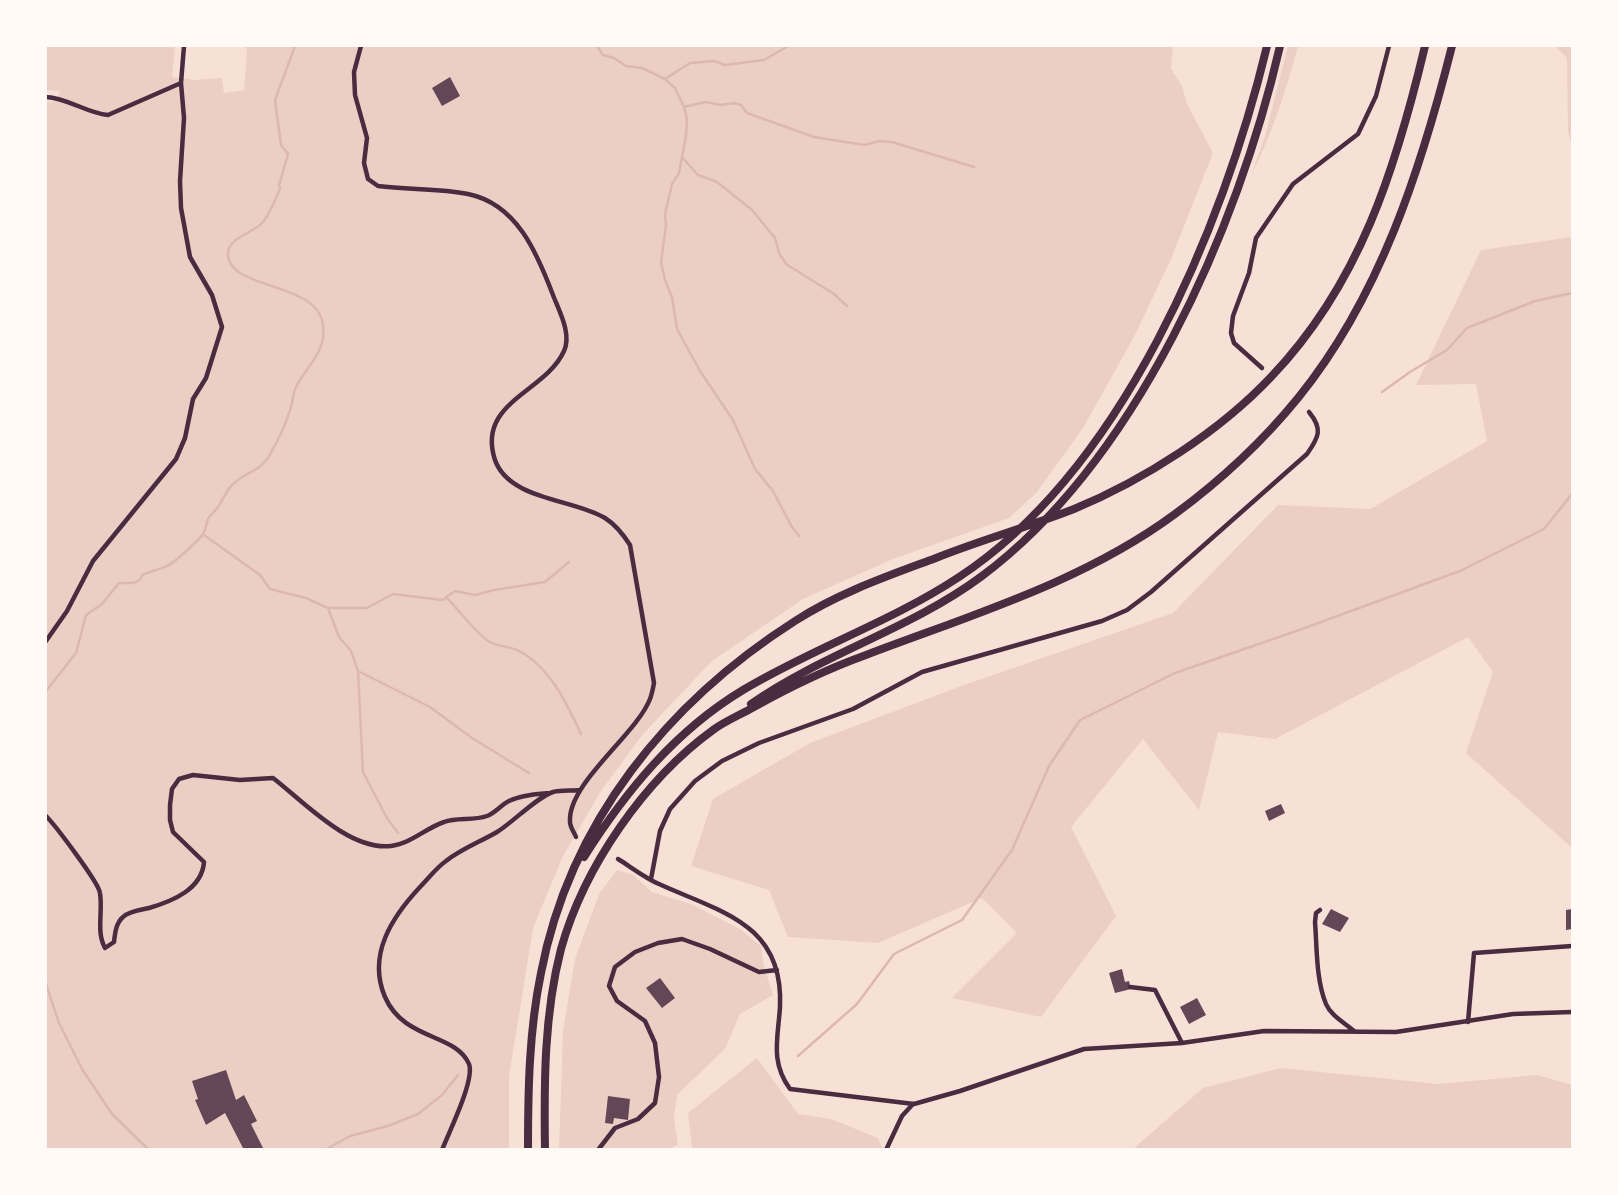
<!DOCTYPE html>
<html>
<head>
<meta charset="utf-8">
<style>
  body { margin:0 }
  #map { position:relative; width:1618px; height:1195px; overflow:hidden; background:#f7e1d7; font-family:Inter,sans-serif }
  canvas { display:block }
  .frame { position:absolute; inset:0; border:47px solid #fffaf5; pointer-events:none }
</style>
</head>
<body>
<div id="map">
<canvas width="1618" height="1195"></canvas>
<div class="frame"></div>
</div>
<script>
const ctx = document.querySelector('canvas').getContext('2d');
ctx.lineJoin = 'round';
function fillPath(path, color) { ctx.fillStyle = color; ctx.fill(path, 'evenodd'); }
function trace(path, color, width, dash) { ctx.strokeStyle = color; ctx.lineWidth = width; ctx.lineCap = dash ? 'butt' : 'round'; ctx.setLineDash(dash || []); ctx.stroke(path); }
fillPath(new Path2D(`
  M 46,46 L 175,46 L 172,77 L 196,80 L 222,78 L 224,93 L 244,90 L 247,50 L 244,46 L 1173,46 L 1171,69 L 1182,86 L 1187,104 L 1213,153 L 1171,259 L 1134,337 L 1083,428 L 1037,492 L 1009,518 L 893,559 L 803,599 L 712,661 L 643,734 L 601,791 L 563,856 L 533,928 L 509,1077 L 509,1149 L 46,1149 L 46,102 L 56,101 L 60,91 L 46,90 Z
  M 1288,46 L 1298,46 C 1286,91 1272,134 1251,176 L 1265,136 Z
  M 1555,46 L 1572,46 L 1572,147 L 1568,132 L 1567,58 Z
  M 1572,237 L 1572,848 L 1466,753 L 1493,672 L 1468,637 L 1275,739 L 1218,732 L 1199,810 L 1143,739 L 1071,827 L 1116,916 L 1041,1017 L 952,998 L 1017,933 L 982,898 L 878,943 L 788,937 L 769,890 L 691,866 L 713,799 L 810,743 L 964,685 L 1173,613 L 1278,505 L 1370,509 L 1487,441 L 1476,384 L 1416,385 L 1481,250 Z
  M 617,870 L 633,875 L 652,892 L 691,904 L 740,929 L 761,946 L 763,963 L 773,995 L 740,1014 L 725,1049 L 677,1095 L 674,1118 L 678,1145 L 666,1150 L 559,1150 L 563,1031 L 575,959 L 599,894 Z
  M 757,1058 L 798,1114 L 831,1119 L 878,1138 L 883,1149 L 692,1149 L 688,1113 Z
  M 1281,1068 L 1438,1084 L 1537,1075 L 1572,1085 L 1572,1149 L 1133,1149 L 1203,1088 Z`), '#ebcfc5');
trace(new Path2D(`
  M 597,46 L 603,55 L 614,58 L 626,66 L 642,68 L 665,79 L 675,88 L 684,107 L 687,119 L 686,136 L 679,173 L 672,184 L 665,214 L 666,225 L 661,262 L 665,280 L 672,297 L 677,329 L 700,371 L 733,420 L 755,469 L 773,491 L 792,527 L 799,536
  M 665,79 L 690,63 L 714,61 L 725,65 L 764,60 L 788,46
  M 684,107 L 705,102 L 721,105 L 734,103 L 741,105 L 747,113 L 814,137 L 865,145 L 879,141 L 892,142 L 974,167
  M 682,157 L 698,175 L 717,182 L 752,210 L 775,238 L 779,253 L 786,264 L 834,294 L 847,306
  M 1382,392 L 1410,372 L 1447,350 L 1467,328 L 1535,301 L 1572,293
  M 204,535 L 260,575 L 270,589 L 306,598 L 328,608 L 367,608 L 393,594 L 442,600 L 455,591 L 475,595 L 494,590 L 545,582 L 569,562
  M 446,597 C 460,611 472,629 488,641 C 497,647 510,646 519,651 C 550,667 567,704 581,734
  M 328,608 L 339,637 L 351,651 L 358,671 L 363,772 L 387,818 L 398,833
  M 358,671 L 430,707 L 472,738 L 529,773
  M 46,691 L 76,653 L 86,615 L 102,604 L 119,583 L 134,583 L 141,579 L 142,575 C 150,571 159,570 167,566 C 173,564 199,540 203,534 C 206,530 206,524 208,519 C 210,514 215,512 218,507 C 223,500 226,491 232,485 C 244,472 260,472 269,456 C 278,441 286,424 291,407 C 293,400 293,393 296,387 C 307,366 327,351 323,325 C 318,280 225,291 228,252 C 230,237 252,234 263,222 C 270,214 275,200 280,189 L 279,185 L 288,154 L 281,145 L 275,100 L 295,46
  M 46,984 L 59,1023 L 82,1069 L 112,1114 L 149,1150
  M 798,1056 L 857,1004 L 894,954 L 962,920 L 1012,850 L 1049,766 L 1080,720 L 1175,673 L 1302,629 L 1460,571 L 1544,529 L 1572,494
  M 325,1150 L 350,1136 L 388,1126 L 418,1114 L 442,1095 L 458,1075`), '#dcb8b0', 2.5);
fillPath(new Path2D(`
  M 450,77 L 460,96 L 442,106 L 432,88 Z
  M 1281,804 L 1285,813 L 1269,821 L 1265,811 Z
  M 1331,909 L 1349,918 L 1340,932 L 1322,924 Z
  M 1572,909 L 1572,929 L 1566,930 L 1566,910 Z
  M 1122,969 L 1125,982 L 1129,981 L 1131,989 L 1115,993 L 1109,973 Z
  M 660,978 L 675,998 L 662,1008 L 646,988 Z
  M 1197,998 L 1206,1015 L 1189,1024 L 1180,1007 Z
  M 226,1070 L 236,1100 L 244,1095 L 257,1121 L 251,1124 L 264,1150 L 244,1150 L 225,1113 L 206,1125 L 195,1100 L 198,1099 L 192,1081 Z
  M 608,1096 L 630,1099 L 628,1120 L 614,1118 L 613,1124 L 605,1123 Z`), '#644757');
trace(new Path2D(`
  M 361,46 L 354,72 L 355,95 L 367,138 L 364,163 L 368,179 L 378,186 C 408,190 439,188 468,194 C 517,204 537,253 553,295 C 559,311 572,334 564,351 C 545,393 476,402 495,460 C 509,500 574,499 605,518 C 616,525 623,534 630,545 L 654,683 C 653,688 652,694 650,699 C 636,735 567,784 570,822 C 570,827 574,832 576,837
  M 46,97 C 68,98 86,113 108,115 L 181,83
  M 1262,368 L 1234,343 L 1231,333 L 1233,316 L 1249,273 L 1256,238 L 1293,184 L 1358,134 L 1376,96 L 1389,46
  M 46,641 L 67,611 L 93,561 L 176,459 L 185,438 L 193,399 L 206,378 L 222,327 L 212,295 L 190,257 L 181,208 L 180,181 L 184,118 L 181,83 L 184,46
  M 46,816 C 55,825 99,883 100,893 C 103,912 96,932 105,948 L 114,942 C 115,933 116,923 123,917 C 129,911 141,910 149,908 C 173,901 202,889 204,862 L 173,832 L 170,820 L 170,805 L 172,789 L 179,779 L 193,775 L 240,780 L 273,778 C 303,801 349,851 391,846 C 410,844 426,828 444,822 C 457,817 473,821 487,816 C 495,813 501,805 509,801 C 522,795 537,794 551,793
  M 618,859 C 631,867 645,878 659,884 C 720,912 784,923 780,1007 C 778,1038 770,1062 790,1089 L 914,1104 L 960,1091 L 1084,1049 L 1182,1043 L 1264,1031 L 1396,1032 L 1513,1014 L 1572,1012
  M 651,879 L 660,831 L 670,809 L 695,781 L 722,761 L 759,743 L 853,709 L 922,672 L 1102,621 L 1127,610 L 1151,592 L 1307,454 C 1319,437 1323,429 1309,412
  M 1320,910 L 1316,913 L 1315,922 C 1317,948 1316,980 1326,1004 C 1331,1016 1345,1023 1354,1031
  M 1130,987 L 1155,990 L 1182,1043
  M 1468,1022 L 1474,953 L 1572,946
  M 442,1150 C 449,1132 475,1080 469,1064 C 456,1033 404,1041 385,997 C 367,955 392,917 420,887 C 428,879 436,868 446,861 C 461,849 480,842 497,832 C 512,823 537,797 553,792 C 561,790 571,791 580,790
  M 598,1150 L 615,1128 L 638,1119 L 655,1103 L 659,1077 L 655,1043 L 645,1021 L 617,1001 L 609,986 L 615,967 L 635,952 L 658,943 L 682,939 L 710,949 L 759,972 L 777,970
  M 886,1150 L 902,1116 L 913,1104`), '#4a2c40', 4.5);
trace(new Path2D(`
  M 751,704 C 824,653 911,629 982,576 C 1136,461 1238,229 1280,46
  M 584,857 C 626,791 675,731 743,690 C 813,648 891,622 959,577 C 1122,470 1223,229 1267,46
  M 528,1150 C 528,1090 529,1031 541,973 C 570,822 668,702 795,621 C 838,593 888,576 936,558 C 981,540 1028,527 1074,509 C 1144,480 1219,432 1271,377 C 1360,284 1396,168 1425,46
  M 545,1150 C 544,1083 544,1015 561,949 C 584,867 644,780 713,730 C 725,721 740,715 754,707 C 790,687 827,669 866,655 C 971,615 1083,582 1175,514 C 1220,481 1263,441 1298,398 C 1380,297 1421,169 1452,46`), '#4a2c40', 8);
</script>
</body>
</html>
